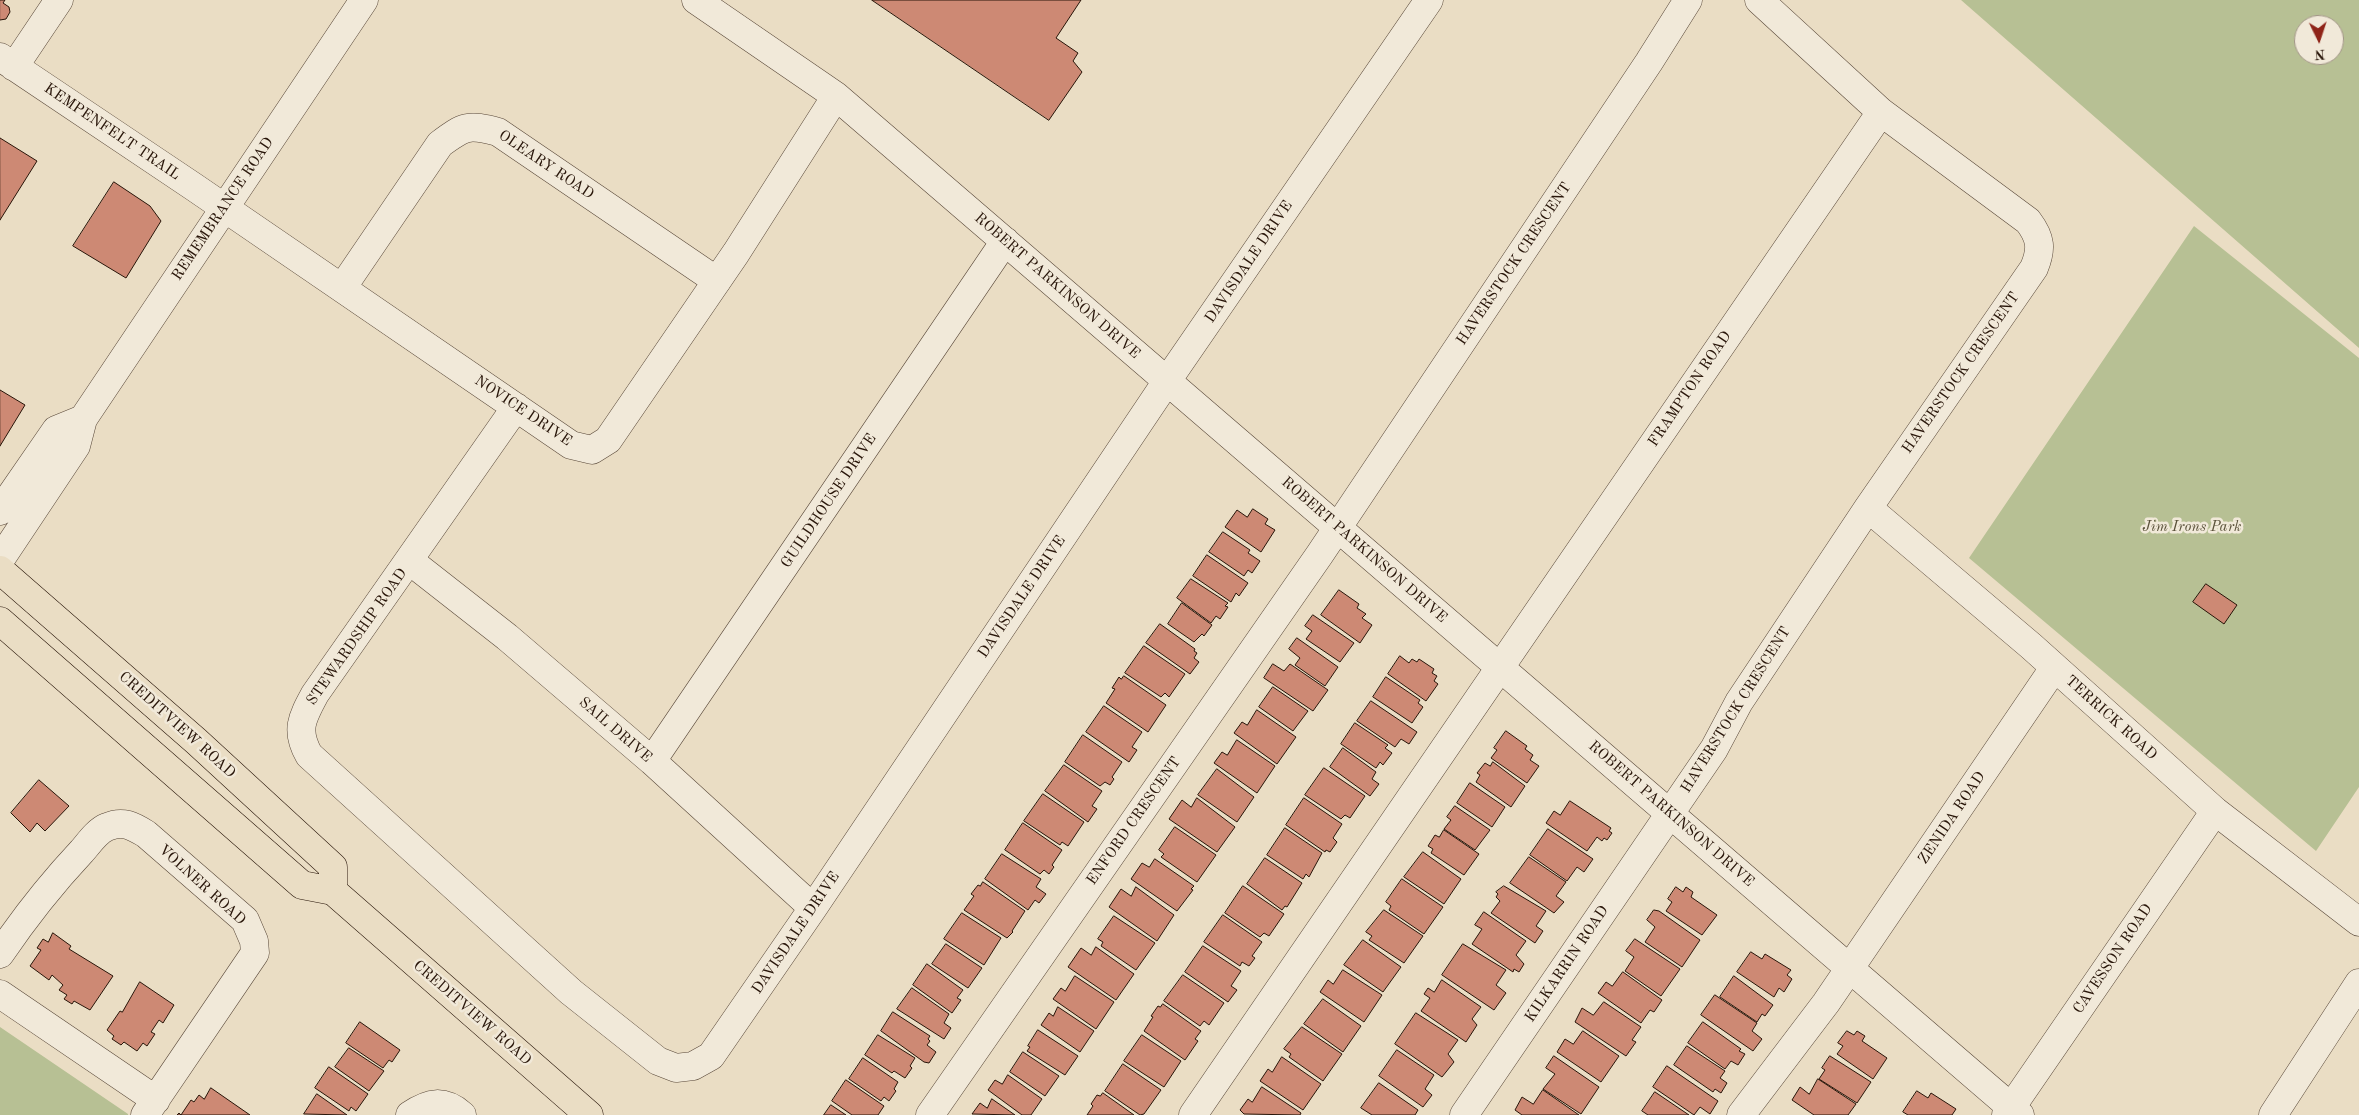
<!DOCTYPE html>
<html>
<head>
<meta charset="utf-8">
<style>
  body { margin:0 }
  #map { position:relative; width:2359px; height:1115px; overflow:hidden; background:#eaddc4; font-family:"Old Standard TT",serif }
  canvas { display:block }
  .north { position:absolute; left:2294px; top:15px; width:50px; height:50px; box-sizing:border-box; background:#f1e9d9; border:1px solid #a19486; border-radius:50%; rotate:176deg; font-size:14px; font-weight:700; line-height:20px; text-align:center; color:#281509 }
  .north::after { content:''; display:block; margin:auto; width:18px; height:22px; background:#8f2418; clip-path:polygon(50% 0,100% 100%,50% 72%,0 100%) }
</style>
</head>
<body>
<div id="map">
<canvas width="2359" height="1115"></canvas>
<div class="north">N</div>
</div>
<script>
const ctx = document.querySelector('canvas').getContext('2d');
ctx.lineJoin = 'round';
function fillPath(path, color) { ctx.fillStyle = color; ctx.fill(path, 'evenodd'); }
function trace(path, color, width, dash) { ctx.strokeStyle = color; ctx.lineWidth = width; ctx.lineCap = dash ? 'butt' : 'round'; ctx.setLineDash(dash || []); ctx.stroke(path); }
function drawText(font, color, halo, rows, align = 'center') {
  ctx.font = font + ' "Old Standard TT",serif'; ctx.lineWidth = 5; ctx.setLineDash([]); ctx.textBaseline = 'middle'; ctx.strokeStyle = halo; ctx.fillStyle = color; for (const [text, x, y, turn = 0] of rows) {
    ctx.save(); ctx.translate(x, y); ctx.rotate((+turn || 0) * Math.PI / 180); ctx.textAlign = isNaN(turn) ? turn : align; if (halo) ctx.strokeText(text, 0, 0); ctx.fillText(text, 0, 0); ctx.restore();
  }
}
fillPath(new Path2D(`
  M 1961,0 L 2359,0 L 2359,348 ZM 2304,25 L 2334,25 L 2334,55 L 2304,55 Z
  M 2194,226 L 2359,358 L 2359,787 L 2316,851 L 1969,558 Z
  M 0,1027 L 128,1114 L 128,1115 L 0,1115 Z`), '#b7c094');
const building = new Path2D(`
  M 0,0 L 5,0 L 3,3 L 9,7 L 10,12 L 6,19 L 0,20 Z
  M 872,0 L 1081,0 L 1056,38 L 1078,53 L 1073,61 L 1082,72 L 1049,120 Z
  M 0,138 L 37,161 L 0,220 Z
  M 114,182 L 150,206 L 161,221 L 126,278 L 73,246 Z
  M 0,390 L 25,405 L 0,446 Z
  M 1253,509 L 1268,519 L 1265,524 L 1275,530 L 1261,552 L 1225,527 L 1237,510 L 1247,517 Z
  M 1223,532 L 1250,550 L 1248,553 L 1260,561 L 1252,573 L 1248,570 L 1244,576 L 1209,552 Z
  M 1207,555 L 1248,583 L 1239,596 L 1236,593 L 1231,602 L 1193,576 Z
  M 1191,579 L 1228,603 L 1225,606 L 1228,607 L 1220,619 L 1216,616 L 1211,623 L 1177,598 Z
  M 2206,584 L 2237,605 L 2224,624 L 2193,602 Z
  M 1339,590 L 1359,604 L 1357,608 L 1366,614 L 1362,618 L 1372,625 L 1360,643 L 1321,615 Z
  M 1182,603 L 1212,625 L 1204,636 L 1202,634 L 1194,642 L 1168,624 Z
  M 1313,615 L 1354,643 L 1340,662 L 1306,639 L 1312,631 L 1305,626 Z
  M 1160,624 L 1195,649 L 1194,651 L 1197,653 L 1194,658 L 1199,662 L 1190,674 L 1146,643 Z
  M 1297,638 L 1338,667 L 1325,686 L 1295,665 L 1300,658 L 1289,649 Z
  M 1144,646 L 1185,674 L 1169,697 L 1165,693 L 1161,697 L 1125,673 Z
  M 1400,656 L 1409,663 L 1412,659 L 1417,662 L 1419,659 L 1434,669 L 1432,673 L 1437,676 L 1434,681 L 1438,684 L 1426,701 L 1388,674 Z
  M 1273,664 L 1284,671 L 1290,664 L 1328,690 L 1313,711 L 1264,678 Z
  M 1124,676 L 1166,705 L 1148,732 L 1106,703 L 1115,689 L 1112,688 L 1119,677 L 1121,679 Z
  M 1386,677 L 1420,700 L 1418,703 L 1423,707 L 1412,723 L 1373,697 Z
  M 1273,687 L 1308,711 L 1293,731 L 1259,707 Z
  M 1371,701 L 1417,732 L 1409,744 L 1401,739 L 1395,747 L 1357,721 Z
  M 1104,706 L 1142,732 L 1132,747 L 1137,750 L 1129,762 L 1086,732 Z
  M 1257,710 L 1296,737 L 1277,764 L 1234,733 L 1242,722 L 1247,725 Z
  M 1355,723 L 1388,745 L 1385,748 L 1392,753 L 1383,765 L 1380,762 L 1376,768 L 1341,744 Z
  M 1506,731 L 1527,746 L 1525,749 L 1533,755 L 1530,760 L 1539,766 L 1527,783 L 1491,758 L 1497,750 L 1494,748 Z
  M 1083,735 L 1122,762 L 1112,777 L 1114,779 L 1110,785 L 1105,782 L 1100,786 L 1065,762 Z
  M 1237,740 L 1275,766 L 1257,793 L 1214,763 L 1222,752 L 1227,755 Z
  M 1343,748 L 1376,772 L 1372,779 L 1379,784 L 1370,796 L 1330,767 Z
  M 1493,762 L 1525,786 L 1511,807 L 1476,782 L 1480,775 L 1477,773 L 1485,763 L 1490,766 Z
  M 1064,765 L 1102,791 L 1092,806 L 1097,809 L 1088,822 L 1045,791 Z
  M 1324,768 L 1365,796 L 1350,818 L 1345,815 L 1341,819 L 1305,795 Z
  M 1217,769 L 1254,797 L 1237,822 L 1198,795 Z
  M 39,780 L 69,806 L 45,831 L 37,823 L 30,832 L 11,813 Z
  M 1470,783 L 1505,807 L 1492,827 L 1457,803 Z
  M 1043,794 L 1084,822 L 1068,846 L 1062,842 L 1060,845 L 1024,821 Z
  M 1197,798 L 1235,827 L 1217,852 L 1169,819 L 1182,800 L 1191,807 Z
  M 1304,798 L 1342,824 L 1333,838 L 1337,842 L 1330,852 L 1326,850 L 1325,852 L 1286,825 Z
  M 1570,801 L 1611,828 L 1609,831 L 1612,833 L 1607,840 L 1604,838 L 1602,841 L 1597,837 L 1587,851 L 1546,823 L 1554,811 L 1560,815 Z
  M 1455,806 L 1490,830 L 1475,850 L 1444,829 L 1451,820 L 1447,817 Z
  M 1023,823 L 1062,850 L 1052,865 L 1054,867 L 1049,874 L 1044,870 L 1040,874 L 1005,850 Z
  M 1175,827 L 1216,855 L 1197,882 L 1161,857 L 1164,854 L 1159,850 Z
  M 1285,828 L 1322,853 L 1309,877 L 1306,874 L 1303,879 L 1267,855 Z
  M 1548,829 L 1593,859 L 1584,872 L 1577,867 L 1567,881 L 1530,855 Z
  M 1444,830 L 1479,854 L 1464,875 L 1431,853 L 1433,849 L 1428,846 L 1435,835 L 1439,837 Z
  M 1423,852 L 1461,879 L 1444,904 L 1404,877 Z
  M 1002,854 L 1041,879 L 1036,887 L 1046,894 L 1039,903 L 1035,900 L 1028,910 L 985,879 Z
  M 1529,857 L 1566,882 L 1556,896 L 1564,902 L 1554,913 L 1510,883 Z
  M 1265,858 L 1302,883 L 1287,907 L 1285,906 L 1282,910 L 1247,884 Z
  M 1155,859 L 1194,886 L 1191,889 L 1193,890 L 1177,911 L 1131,879 L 1142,863 L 1149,867 Z
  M 1402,879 L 1443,907 L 1424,934 L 1389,910 L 1391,906 L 1386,902 Z
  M 983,882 L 1025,911 L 1012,931 L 1013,932 L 1007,938 L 964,910 L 974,896 L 971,894 L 978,885 L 980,886 Z
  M 1243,886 L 1284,914 L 1269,936 L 1264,933 L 1260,937 L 1225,913 Z
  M 1504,886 L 1546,911 L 1536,926 L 1543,931 L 1535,943 L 1491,913 L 1500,901 L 1496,897 L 1498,894 L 1496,892 Z
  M 1136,887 L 1174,915 L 1157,941 L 1109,907 L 1121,889 L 1131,896 Z
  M 1676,887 L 1683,892 L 1686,887 L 1693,892 L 1691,897 L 1717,915 L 1702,935 L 1666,911 L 1672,902 L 1668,899 Z
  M 1384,910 L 1423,936 L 1404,963 L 1369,940 L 1372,936 L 1366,932 Z
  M 1654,910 L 1659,911 L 1700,940 L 1682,967 L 1645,942 L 1655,927 L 1647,920 Z
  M 1484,912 L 1526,941 L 1516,955 L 1524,964 L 1519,972 L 1514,969 L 1513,972 L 1472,944 L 1482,929 L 1475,925 Z
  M 962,913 L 1001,938 L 984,965 L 944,939 Z
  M 1223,915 L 1262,942 L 1252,956 L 1255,958 L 1249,966 L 1242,962 L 1240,966 L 1204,942 Z
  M 1114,916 L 1155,943 L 1136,970 L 1101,946 L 1103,942 L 1098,939 Z
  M 53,933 L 71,946 L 69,949 L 113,976 L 90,1010 L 74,1001 L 72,1004 L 64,999 L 67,995 L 59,990 L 63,985 L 52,975 L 49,980 L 30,966 L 41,950 L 37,948 L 43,939 L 48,942 Z
  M 1635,939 L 1680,969 L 1661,996 L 1625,971 L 1634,957 L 1626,951 Z
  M 1363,940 L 1401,967 L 1383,992 L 1344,965 Z
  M 946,944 L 982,968 L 968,988 L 932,964 Z
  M 1463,944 L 1506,970 L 1496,985 L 1506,993 L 1494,1010 L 1442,975 Z
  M 1203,946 L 1241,971 L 1231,986 L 1237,990 L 1228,1002 L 1185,972 Z
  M 1096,947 L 1134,974 L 1116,1000 L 1068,967 L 1081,948 L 1091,955 Z
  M 1751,952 L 1762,959 L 1765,954 L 1791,970 L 1787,975 L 1792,979 L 1784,992 L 1779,988 L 1774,997 L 1737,972 Z
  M 927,964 L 963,990 L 957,998 L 961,1000 L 952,1013 L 913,985 Z
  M 1343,970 L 1382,995 L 1364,1022 L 1320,992 L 1328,980 L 1333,984 Z
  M 1623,972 L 1662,1000 L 1654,1012 L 1650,1010 L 1641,1023 L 1598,993 L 1606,982 L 1612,986 Z
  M 1183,975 L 1224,1003 L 1209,1025 L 1204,1021 L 1200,1026 L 1164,1001 Z
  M 1075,976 L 1114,1002 L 1096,1029 L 1053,999 L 1061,988 L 1065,991 Z
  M 1734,976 L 1773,1005 L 1765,1016 L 1762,1014 L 1757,1022 L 1720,997 Z
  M 1442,980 L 1481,1007 L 1472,1019 L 1477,1025 L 1466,1042 L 1421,1011 L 1430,998 L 1424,994 L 1428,988 L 1434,992 Z
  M 140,982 L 174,1005 L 163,1023 L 159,1020 L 151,1032 L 155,1034 L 147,1046 L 143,1043 L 137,1051 L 124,1042 L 121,1045 L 112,1039 L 114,1036 L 107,1030 L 120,1011 L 122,1012 Z
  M 912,988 L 949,1014 L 944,1023 L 951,1028 L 944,1039 L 897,1009 Z
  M 1715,995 L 1757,1023 L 1752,1031 L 1762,1039 L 1753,1051 L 1701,1015 Z
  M 1323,999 L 1361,1026 L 1343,1052 L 1304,1024 Z
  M 1604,1002 L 1641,1027 L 1632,1040 L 1636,1042 L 1626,1056 L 1575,1022 L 1582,1008 L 1593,1015 Z
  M 1163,1004 L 1201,1031 L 1195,1039 L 1198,1041 L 1185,1060 L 1144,1031 L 1153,1017 L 1151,1016 L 1158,1006 L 1160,1007 Z
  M 1058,1007 L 1094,1031 L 1080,1052 L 1041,1025 L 1049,1013 L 1053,1016 Z
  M 893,1012 L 930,1036 L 928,1039 L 930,1041 L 927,1045 L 936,1052 L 929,1063 L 924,1062 L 881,1031 Z
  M 1416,1013 L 1458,1040 L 1448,1054 L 1454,1062 L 1442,1077 L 1395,1044 Z
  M 360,1022 L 400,1050 L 392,1062 L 389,1060 L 383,1068 L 346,1043 Z
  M 1703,1022 L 1741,1049 L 1739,1051 L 1745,1054 L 1738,1065 L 1731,1061 L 1725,1069 L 1688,1043 Z
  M 1302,1027 L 1342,1054 L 1323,1081 L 1289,1057 L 1291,1054 L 1284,1049 Z
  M 1038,1030 L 1078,1056 L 1065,1075 L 1027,1051 L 1030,1047 L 1028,1046 Z
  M 1583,1031 L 1619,1056 L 1601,1082 L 1557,1052 L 1565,1039 L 1573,1044 Z
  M 1847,1031 L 1854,1035 L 1857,1031 L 1865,1036 L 1862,1041 L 1887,1058 L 1873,1079 L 1837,1054 L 1843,1046 L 1838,1043 Z
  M 878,1035 L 915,1058 L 910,1066 L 912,1068 L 905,1078 L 894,1071 L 892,1073 L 865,1055 Z
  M 1142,1035 L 1181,1061 L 1164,1087 L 1124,1061 Z
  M 1687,1046 L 1725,1071 L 1720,1078 L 1727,1083 L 1721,1093 L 1715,1089 L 1713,1092 L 1674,1065 Z
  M 349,1048 L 384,1071 L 369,1091 L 335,1067 Z
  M 1397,1050 L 1434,1075 L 1425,1089 L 1432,1095 L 1423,1107 L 1379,1076 Z
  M 1023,1052 L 1059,1076 L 1045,1096 L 1010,1072 Z
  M 1554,1056 L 1599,1087 L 1581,1114 L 1543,1089 L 1555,1074 L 1546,1068 Z
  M 1830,1056 L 1871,1082 L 1857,1103 L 1819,1079 L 1825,1070 L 1822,1068 Z
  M 1282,1057 L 1321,1084 L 1303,1110 L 1260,1081 L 1268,1069 L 1272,1072 Z
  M 863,1058 L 898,1082 L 894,1089 L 896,1091 L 889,1101 L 884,1097 L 881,1101 L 849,1079 Z
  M 1123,1064 L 1161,1090 L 1144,1114 L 1140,1115 L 1105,1091 Z
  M 1667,1066 L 1718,1101 L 1710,1114 L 1700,1107 L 1694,1115 L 1653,1087 Z
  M 329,1067 L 368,1094 L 356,1111 L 351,1107 L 349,1111 L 315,1088 Z
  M 1008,1075 L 1042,1099 L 1031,1115 L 1022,1115 L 988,1090 L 995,1080 L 1002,1084 Z
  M 1818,1079 L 1856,1104 L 1848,1115 L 1814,1115 L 1792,1100 L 1800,1087 L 1809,1094 Z
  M 846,1080 L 884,1106 L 878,1115 L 852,1115 L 832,1101 Z
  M 1379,1083 L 1418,1110 L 1415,1115 L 1372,1115 L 1361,1108 Z
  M 1262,1087 L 1301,1113 L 1300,1115 L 1244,1114 L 1240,1110 L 1248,1099 L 1252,1102 Z
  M 211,1088 L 250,1115 L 177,1115 L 179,1113 L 181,1115 L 191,1100 L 194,1102 L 199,1095 L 204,1099 Z
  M 1543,1090 L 1579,1115 L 1522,1115 L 1515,1110 L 1522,1097 L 1533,1104 Z
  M 1917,1091 L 1928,1098 L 1931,1093 L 1956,1109 L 1952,1115 L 1908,1115 L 1903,1112 Z
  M 1655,1092 L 1689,1115 L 1648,1115 L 1642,1111 Z
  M 1103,1093 L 1134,1115 L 1087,1115 L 1093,1106 L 1091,1104 L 1097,1095 L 1100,1096 Z
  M 317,1094 L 347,1115 L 304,1114 Z
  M 992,1099 L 1015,1115 L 972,1114 L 980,1103 L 987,1108 Z
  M 831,1105 L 846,1115 L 824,1115 Z`);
fillPath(building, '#cd8974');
trace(building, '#281509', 1);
const minor = new Path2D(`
  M 696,0 L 836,96 L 2020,1115
  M 0,57 L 194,187 L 571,445 L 592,450 L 608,440 L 736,253 L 836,96
  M 14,67 L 59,0
  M 342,288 L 440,144 C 464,126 468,124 498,132 L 717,281
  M 516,407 L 315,694 C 302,718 295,730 309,755 L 571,992 L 658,1061 L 676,1068 L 693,1066 L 711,1056 L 813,908 L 1167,381 L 1429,0
  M 1868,508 L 2031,646 L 2215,811 L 2359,922
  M 0,511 L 56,430 L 83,419
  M 0,560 L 76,446 L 83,419 L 364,0
  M 410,561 L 507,637 L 652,761 L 813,908
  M 652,761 L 1005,241
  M 0,954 C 25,917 52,883 82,851 C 89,843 97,831 107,827 C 123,820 133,826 146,834 L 245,920 L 254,941 L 255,953 L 145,1115
  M 0,994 L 156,1100
  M 410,1115 C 429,1102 444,1099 462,1115
  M 930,1115 L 1320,554 L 1649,62 L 1688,0
  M 1193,1115 L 1881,112
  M 1464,1115 L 1714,749 L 1739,702 L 1868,508 L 2034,268 C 2042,249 2041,238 2028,221 L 1881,112 L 1759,0
  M 1741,1115 L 1826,1003 L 2054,668
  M 2006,1115 L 2215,811
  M 2273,1115 L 2359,983`);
const major = new Path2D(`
  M 0,570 L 196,741 L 333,867 L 333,891
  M 0,621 L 302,885 L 333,891 L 589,1115`);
trace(minor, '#584738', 29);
trace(major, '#281509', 29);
trace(minor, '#f1e9d9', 28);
trace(major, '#eaddc4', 28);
drawText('15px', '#281509', '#f1e9d9', [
  ["KEMPENFELT TRAIL",112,132,34],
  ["OLEARY ROAD",546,165,34],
  ["REMEMBRANCE ROAD",223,209,-56],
  ["DAVISDALE DRIVE",1249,262,-56],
  ["HAVERSTOCK CRESCENT",1514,264,-56],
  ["ROBERT PARKINSON DRIVE",1057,286,41],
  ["HAVERSTOCK CRESCENT",1961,373,-55],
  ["FRAMPTON ROAD",1690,389,-56],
  ["NOVICE DRIVE",523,411,34],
  ["GUILDHOUSE DRIVE",829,501,-56],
  ["ROBERT PARKINSON DRIVE",1364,550,41],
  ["DAVISDALE DRIVE",1022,597,-56],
  ["STEWARDSHIP ROAD",357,637,-55],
  ["HAVERSTOCK CRESCENT",1736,710,-58],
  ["TERRICK ROAD",2111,718,42],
  ["CREDITVIEW ROAD",177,725,42],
  ["SAIL DRIVE",615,730,41],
  ["ROBERT PARKINSON DRIVE",1671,814,41],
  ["ZENIDA ROAD",1952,818,-56],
  ["ENFORD CRESCENT",1134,821,-55],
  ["VOLNER ROAD",202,885,42],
  ["DAVISDALE DRIVE",796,933,-56],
  ["CAVESSON ROAD",2113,959,-56],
  ["KILKARRIN ROAD",1567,964,-56],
  ["CREDITVIEW ROAD",472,1013,41]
]);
drawText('italic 15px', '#5a513a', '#f1e9d9', [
  ["Jim Irons Park",2192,527]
]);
</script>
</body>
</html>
